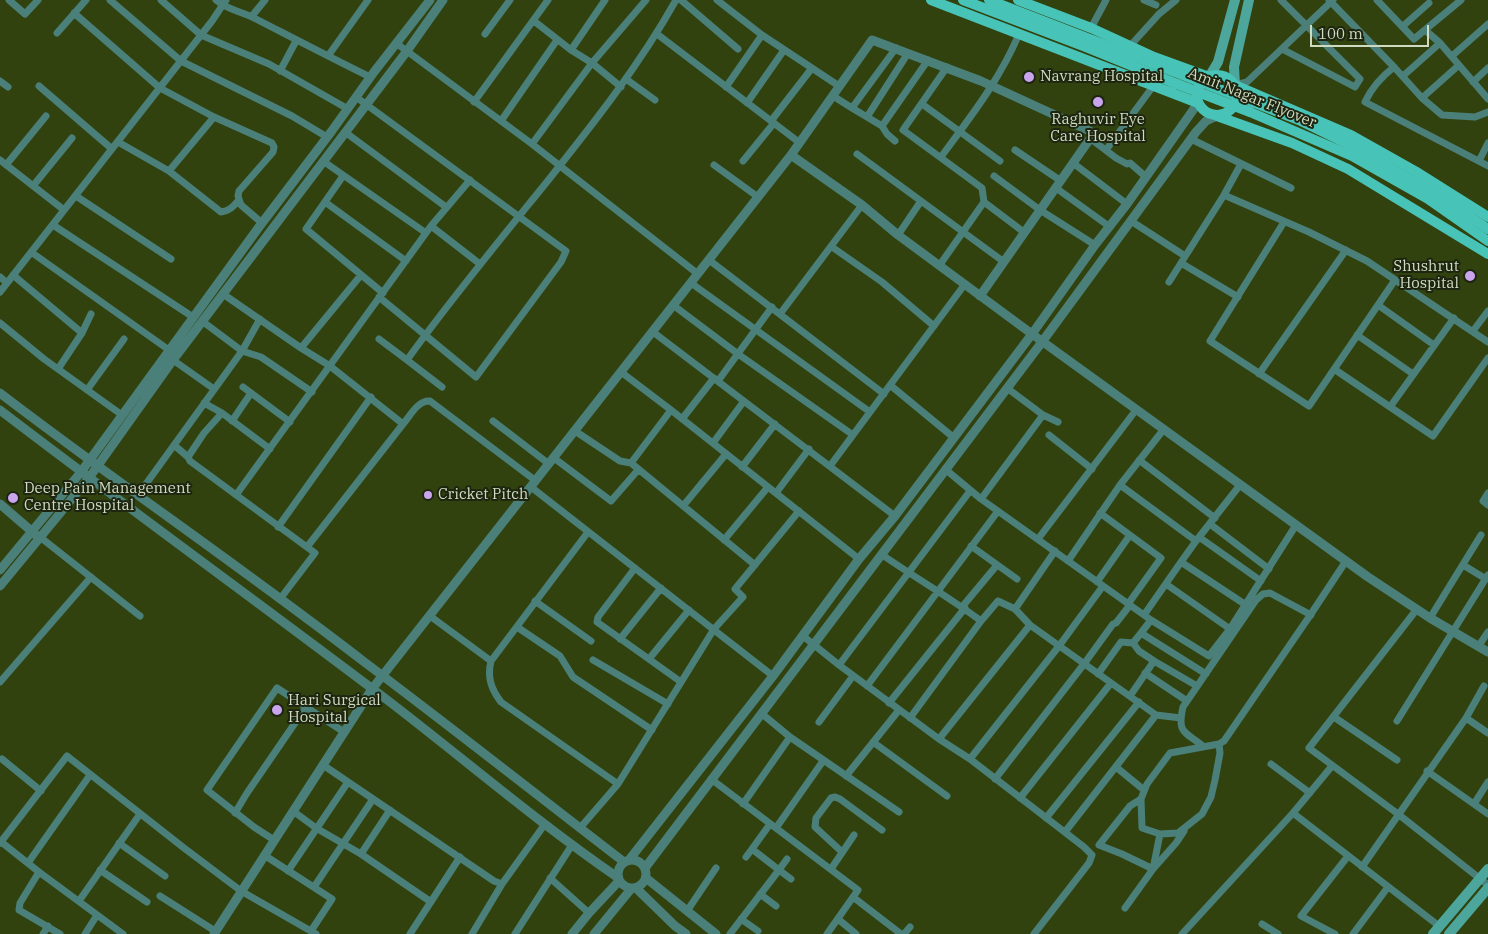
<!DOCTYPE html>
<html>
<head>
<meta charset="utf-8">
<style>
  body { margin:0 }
  #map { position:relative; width:1488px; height:934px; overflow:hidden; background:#31420f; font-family:"IBM Plex Serif",serif }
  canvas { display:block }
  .scale { position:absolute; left:1310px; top:25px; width:119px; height:22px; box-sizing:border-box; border:2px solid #cfdbc0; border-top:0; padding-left:6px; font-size:15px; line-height:18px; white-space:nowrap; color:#cfdbc0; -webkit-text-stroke:4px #1d2510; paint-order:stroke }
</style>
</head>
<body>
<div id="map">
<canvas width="1488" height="934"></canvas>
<div class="scale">100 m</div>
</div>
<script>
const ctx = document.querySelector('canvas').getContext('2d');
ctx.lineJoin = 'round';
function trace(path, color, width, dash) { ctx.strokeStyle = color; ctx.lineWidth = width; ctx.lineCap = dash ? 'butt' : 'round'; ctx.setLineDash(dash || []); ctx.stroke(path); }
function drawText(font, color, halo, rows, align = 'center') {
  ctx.font = font + ' "IBM Plex Serif",serif'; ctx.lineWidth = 4; ctx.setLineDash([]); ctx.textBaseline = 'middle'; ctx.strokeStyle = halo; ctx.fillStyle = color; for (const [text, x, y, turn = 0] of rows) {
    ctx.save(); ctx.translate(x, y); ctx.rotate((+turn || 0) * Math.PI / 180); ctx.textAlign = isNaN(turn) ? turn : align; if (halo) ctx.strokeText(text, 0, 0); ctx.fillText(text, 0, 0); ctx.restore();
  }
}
trace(new Path2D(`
  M 9,0 L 25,14 L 38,0
  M 110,0 L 181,61 L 292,116 L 327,137
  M 161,0 L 201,35 L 269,64 L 348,109
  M 216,0 C 227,10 241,11 254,18 C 293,38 331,58 370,77
  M 681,0 L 738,49
  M 717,0 L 762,35 L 839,86
  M 1144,0 L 1156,5
  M 1281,0 L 1360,79 L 1355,87 L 1282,49
  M 1329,0 L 1394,67
  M 1377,0 L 1414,39 L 1461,0
  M 74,13 L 160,88 L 214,117 L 272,143 L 274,147 L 273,152 L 239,191 L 238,196 L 241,205 L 262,223
  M 252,16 L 265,0
  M 534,21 L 571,50 L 592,63 L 621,87
  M 1403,26 L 1429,3
  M 1091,28 L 1106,0
  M 1425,30 L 1440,43 L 1488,99
  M 57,33 L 86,0
  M 485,34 L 510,0
  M 657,34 L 800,143
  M 396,43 L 532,144 L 698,274
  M 1130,46 L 1159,14 L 1176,0
  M 896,48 L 852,108 L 882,126 L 928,60
  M 571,50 L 605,0
  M 328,56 L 368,0
  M 1452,56 L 1488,24
  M 947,67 L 903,130 L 982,188 L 984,202
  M 280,71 L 296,41
  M 1403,76 L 1440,43
  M 626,79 L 655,100
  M 0,81 L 8,87
  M 1473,82 L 1488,68
  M 1235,85 L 1247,82 L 1333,0
  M 39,86 L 112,149
  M 726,87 L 762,35
  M 833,96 L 852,108
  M 356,97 L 566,251 L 561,262 L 476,377 L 379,297
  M 1422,98 L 1459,65
  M 474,102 L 548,0
  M 747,103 L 784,50
  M 922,104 L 1000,161
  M 1488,112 L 1475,117 L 1442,115 L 1422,98 L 1394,67 C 1381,77 1372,87 1365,102 L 1488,166
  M 867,117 L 908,53
  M 501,121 L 557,40
  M 771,121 L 812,68
  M 882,126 L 887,134 L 895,141
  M 345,132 L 446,207
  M 1091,139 L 1116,158 L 1127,164 L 1130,163 L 1146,177
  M 1191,139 L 1291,188
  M 118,142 L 169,171 L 221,212 C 229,211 233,207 238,201
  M 532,144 L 592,63 L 646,0
  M 1015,150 L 1061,181
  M 1106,150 L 1154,85
  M 857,154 L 1004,262
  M 941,157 C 971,116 999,81 1019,34
  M 0,160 L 64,210
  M 323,161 L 426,233
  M 743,161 L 774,123
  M 1479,161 L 1488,143
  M 1073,163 L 1127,204
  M 6,165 L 46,116
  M 714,165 L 758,197
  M 169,171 L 214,117
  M 343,176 L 306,229 L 383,293
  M 994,176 L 1040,210 L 1095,245
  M 33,186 L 72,138
  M 1056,188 L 1110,227
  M 1224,195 L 1309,232 L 1367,261 L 1488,342
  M 76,196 L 171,259
  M 325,202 L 406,261
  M 1131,221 L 1185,256
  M 1284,222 L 1210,341 L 1309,406 L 1395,280
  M 53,225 L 193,317
  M 431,226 L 480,264
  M 898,235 L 921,201
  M 832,247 L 882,282 L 934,326
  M 31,252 L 169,350
  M 709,260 L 884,394
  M 1181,263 L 1238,297
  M 939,266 L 984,202 L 1025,233
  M 13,275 L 82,333
  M 0,277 L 7,283
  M 1169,282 L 1224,195 L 1241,164
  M 691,283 L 870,412
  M 0,292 L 212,21 L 226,0
  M 223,294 L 301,348 L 330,366 L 403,424 L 307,547
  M 673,305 L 738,354 L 853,435
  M 1378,305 L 1434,345
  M 780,314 L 862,205
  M 260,319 L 242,351 L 261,357 L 312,392
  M 0,323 L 44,359 L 122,415
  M 1473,331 L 1488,311
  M 653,332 L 895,516
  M 1357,335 L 1413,374
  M 379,339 L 407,360 C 451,299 499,241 546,183 C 593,124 639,66 676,0
  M 301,348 L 361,275
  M 173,360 L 214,389
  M 407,360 L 442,387
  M 58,369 L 82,333 L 91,314
  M 1334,369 L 1433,436 L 1488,358
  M 621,372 L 671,410 L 859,559
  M 1259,374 L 1346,250
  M 718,381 L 772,307
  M 890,385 L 953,437
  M 243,387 L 290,422
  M 1007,388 L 1043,415 L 1058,422
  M 87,390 L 124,339
  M 204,403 L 222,413 L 270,449
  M 1390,407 L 1454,318
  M 222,413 L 204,433 L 188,457 L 190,461 L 315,553 L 280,599
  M 682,419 L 714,378
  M 232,421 L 251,393
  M 493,421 L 549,464
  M 403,424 C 410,416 418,400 430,401 L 536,481
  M 575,431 L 620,461 L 631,463 L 671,410
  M 1049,435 L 1092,469
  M 713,443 L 744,401
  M 174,445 L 188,457
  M 554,458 L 611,501 L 638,470
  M 1139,460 L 1215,518
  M 631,463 L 755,565
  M 830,466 L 965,284
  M 742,467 L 775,424
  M 945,469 L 981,499 L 1151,620 L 1209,656 L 1230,629 L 1296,525
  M 1120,485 L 1196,541
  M 531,487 L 773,676
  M 776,493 L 809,449
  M 1488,493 L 1483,501 L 1488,505
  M 138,495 L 242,351 L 202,321
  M 236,495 L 431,226 L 470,180
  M 981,499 L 1043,415
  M 683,506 L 726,454
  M 1100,513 L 1161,558 L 1128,604
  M 1210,524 L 1269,569
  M 278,527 L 371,397
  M 588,532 L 491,661 C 487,677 491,689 501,702 L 618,784
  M 40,537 L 140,616
  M 1199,537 L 1261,581
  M 1038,539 L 1136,410
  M 724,540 L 768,487
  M 971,546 L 1017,579
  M 881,554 C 914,577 949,597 981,621
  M 1068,561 L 1120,485 L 1164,429
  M 1181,562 L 1196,541 L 1240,485
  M 1463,565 L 1486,579
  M 635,568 L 598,617 L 597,622 L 681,682
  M 1097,582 L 1130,535
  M 1166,584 L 1230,629
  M 535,601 L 591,641
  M 962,607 L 997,565
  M 1015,609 L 1055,551
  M 1417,609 L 1309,748 L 1398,814 L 1488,885
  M 1144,615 L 1181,562 L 1246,605
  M 430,616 L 491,661
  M 1430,618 L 1481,535
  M 1151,620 L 1141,633 L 1206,674
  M 517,627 L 560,656 L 573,677 L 652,730
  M 803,636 L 839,665 L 939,739 L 970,759 L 1084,847 L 1092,855 L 1089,863 L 1034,934
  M 620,639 L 661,588
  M 1478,647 L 1488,632
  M 649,659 L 689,610
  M 593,660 L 668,704
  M 1154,661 L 1197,686
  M 839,665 L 970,491
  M 1145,673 L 1187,701
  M 1098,674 L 1121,642 L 1133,643
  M 0,682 L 91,577
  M 867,686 L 998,511
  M 1130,696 L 1154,661 L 1139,651 L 1133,643 L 1141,633
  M 889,703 L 965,608
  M 761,713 L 790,737 L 899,812
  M 1334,717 L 1397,760
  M 910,718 L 981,621 L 998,601 L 1015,609 L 1030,625 L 1156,715 L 1181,718
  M 1466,718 L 1488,733
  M 1397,721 L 1488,575
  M 819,722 L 853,676
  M 939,739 L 1030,625
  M 873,742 L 947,796
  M 1219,744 L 1170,753 L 1147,784 L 1141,799 L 1142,828 L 1160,834 L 1178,833 L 1202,814 L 1211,797 L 1215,780 L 1220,753 L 1219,744 L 1224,741 L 1309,617 L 1346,561
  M 1203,746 C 1184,731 1177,733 1183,707 L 1256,600 L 1263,594 L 1270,593 L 1311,615
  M 2,759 L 41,791
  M 970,759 L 1059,646 L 1103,586
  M 1271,764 L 1310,793
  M 323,765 L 494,881 L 502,884 L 545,824
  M 1116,767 L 1144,790
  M 1427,771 L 1488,814
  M 846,776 L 899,710
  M 711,779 L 858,890 L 827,934
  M 995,779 L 1084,664 L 1113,624 L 1116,623 L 1130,605
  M 1020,798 L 1111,683
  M 1141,799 L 1130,806 L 1099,845 L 1122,854 L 1153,869 L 1160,834
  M 743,804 L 790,737
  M 1474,804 L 1488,782
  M 390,810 L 361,854 L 431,902
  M 293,811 L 316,828 L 361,854
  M 235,813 L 247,793 L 306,707
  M 1293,813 L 1439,926
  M 1046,818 L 1139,702
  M 580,828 L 618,784 L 714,629 L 743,597 L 735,589 L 799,511
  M 776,828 L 823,761
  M 1065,832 L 1156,715
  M 274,840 L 254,827 L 207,790 L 277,688 L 344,732
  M 0,841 L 39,872
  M 0,843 L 67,756 L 184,848 L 241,891 L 316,934
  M 119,843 L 165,876
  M 842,852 L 815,827 L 816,818 L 831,798 L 835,797 L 840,799 L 882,830
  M 264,855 L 332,899 L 311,931
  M 746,857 L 752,849
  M 787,859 L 779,870 L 791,879
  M 28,863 L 90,775
  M 1362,867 L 1466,718 L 1484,686
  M 831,869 L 854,835
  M 100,870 L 147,902
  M 288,871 L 348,782
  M 550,878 L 589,913
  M 314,887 L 373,799
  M 760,894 L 776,906
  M 160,896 L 215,931
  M 853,897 L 901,934
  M 79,901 L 140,814
  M 1125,908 L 1153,869 L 1176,843 L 1184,831
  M 687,911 L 716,868
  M 741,919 L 758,931
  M 838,919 L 856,934
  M 1262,924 L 1278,934
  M 43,934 L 48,926
  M 60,934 L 19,910 L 20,903 L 39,872 L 123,934
  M 85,934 L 97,915
  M 410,934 L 460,857
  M 472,934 L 502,884
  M 515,934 L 572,845
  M 730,934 L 779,870 L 752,849 L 770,824
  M 904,934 L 910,927
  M 1182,934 L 1293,813 L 1332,766
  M 1335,934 L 1301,916 L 1348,856
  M 1353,934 L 1388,887`), '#4b807a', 7);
trace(new Path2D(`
  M 791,155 L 862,205 L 898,235 L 1032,334 L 1368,577 L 1430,618 L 1488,652
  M 0,393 C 119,484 244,569 363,661 C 451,727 537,795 624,862
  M 0,410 C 128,508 258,602 386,699 C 463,758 537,822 617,877
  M 0,504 L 36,535
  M 0,570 L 81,472 L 259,227 L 331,132 L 374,72 L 430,0
  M 0,586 L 89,478 L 173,360 L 407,51 L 443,0
  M618 874a14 14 0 1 1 28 0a14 14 0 1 1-28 0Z
  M 629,860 L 773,676 L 859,559 L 895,516 L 1032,334 L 1095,245 L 1127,204 L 1198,103
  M 645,868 L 1042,342 L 1196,132 L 1206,121 L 1217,116
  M 646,878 L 716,934
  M 636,888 L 675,926 L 686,934
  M 214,934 L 372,689 L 791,155 L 872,40 L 981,81 L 1094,133 L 980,296
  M 572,934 L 589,913 L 619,881
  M 594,934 L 631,889`), '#4b807a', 9);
trace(new Path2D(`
  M 1209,77 L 1218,62 L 1235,0
  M 1235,85 L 1234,67 L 1249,0
  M 1433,934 L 1488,869
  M 1449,934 L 1488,888`), '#4ca69c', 10);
trace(new Path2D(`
  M 931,0 L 1198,103
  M 963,0 L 1086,47 L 1177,84
  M 1018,0 L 1091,28 L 1154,57 L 1209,77
  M1197 95a20 20 0 1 1 40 0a20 20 0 1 1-40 0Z
  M 1235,85 L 1351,135 L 1415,171 L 1488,217
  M 1250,112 L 1352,156 L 1428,199 L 1488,241
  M 1217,116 L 1292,143 L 1348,169 L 1488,254`), '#48c3b7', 10);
trace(new Path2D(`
  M 989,0 L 1299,120 L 1358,149 L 1434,193 L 1488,229
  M 1177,84 L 1250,112`), '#48c3b7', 10);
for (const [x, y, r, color] of [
  [1029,77,6,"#c9a5ee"],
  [1098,102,6,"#c9a5ee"],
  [1470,276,6,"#c9a5ee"],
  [428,495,5,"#c9a5ee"],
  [13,498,6,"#c9a5ee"],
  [277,710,6,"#c9a5ee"]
]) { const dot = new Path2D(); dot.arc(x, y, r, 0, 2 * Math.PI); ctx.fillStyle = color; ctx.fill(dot); trace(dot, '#1d2510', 2); }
drawText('15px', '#cfdbc0', '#1d2510', [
  ["Navrang Hospital",1040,77],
  ["Raghuvir Eye",1098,120,"center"],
  ["Care Hospital",1098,137,"center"],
  ["Shushrut",1459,267,"right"],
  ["Hospital",1459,284,"right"],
  ["Deep Pain Management",24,489],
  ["Centre Hospital",24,506],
  ["Cricket Pitch",438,495],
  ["Hari Surgical",288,701],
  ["Hospital",288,718]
], 'left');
drawText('15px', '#cfdbc0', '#1d2510', [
  ["Amit Nagar Flyover",1252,98,22]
]);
</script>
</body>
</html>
